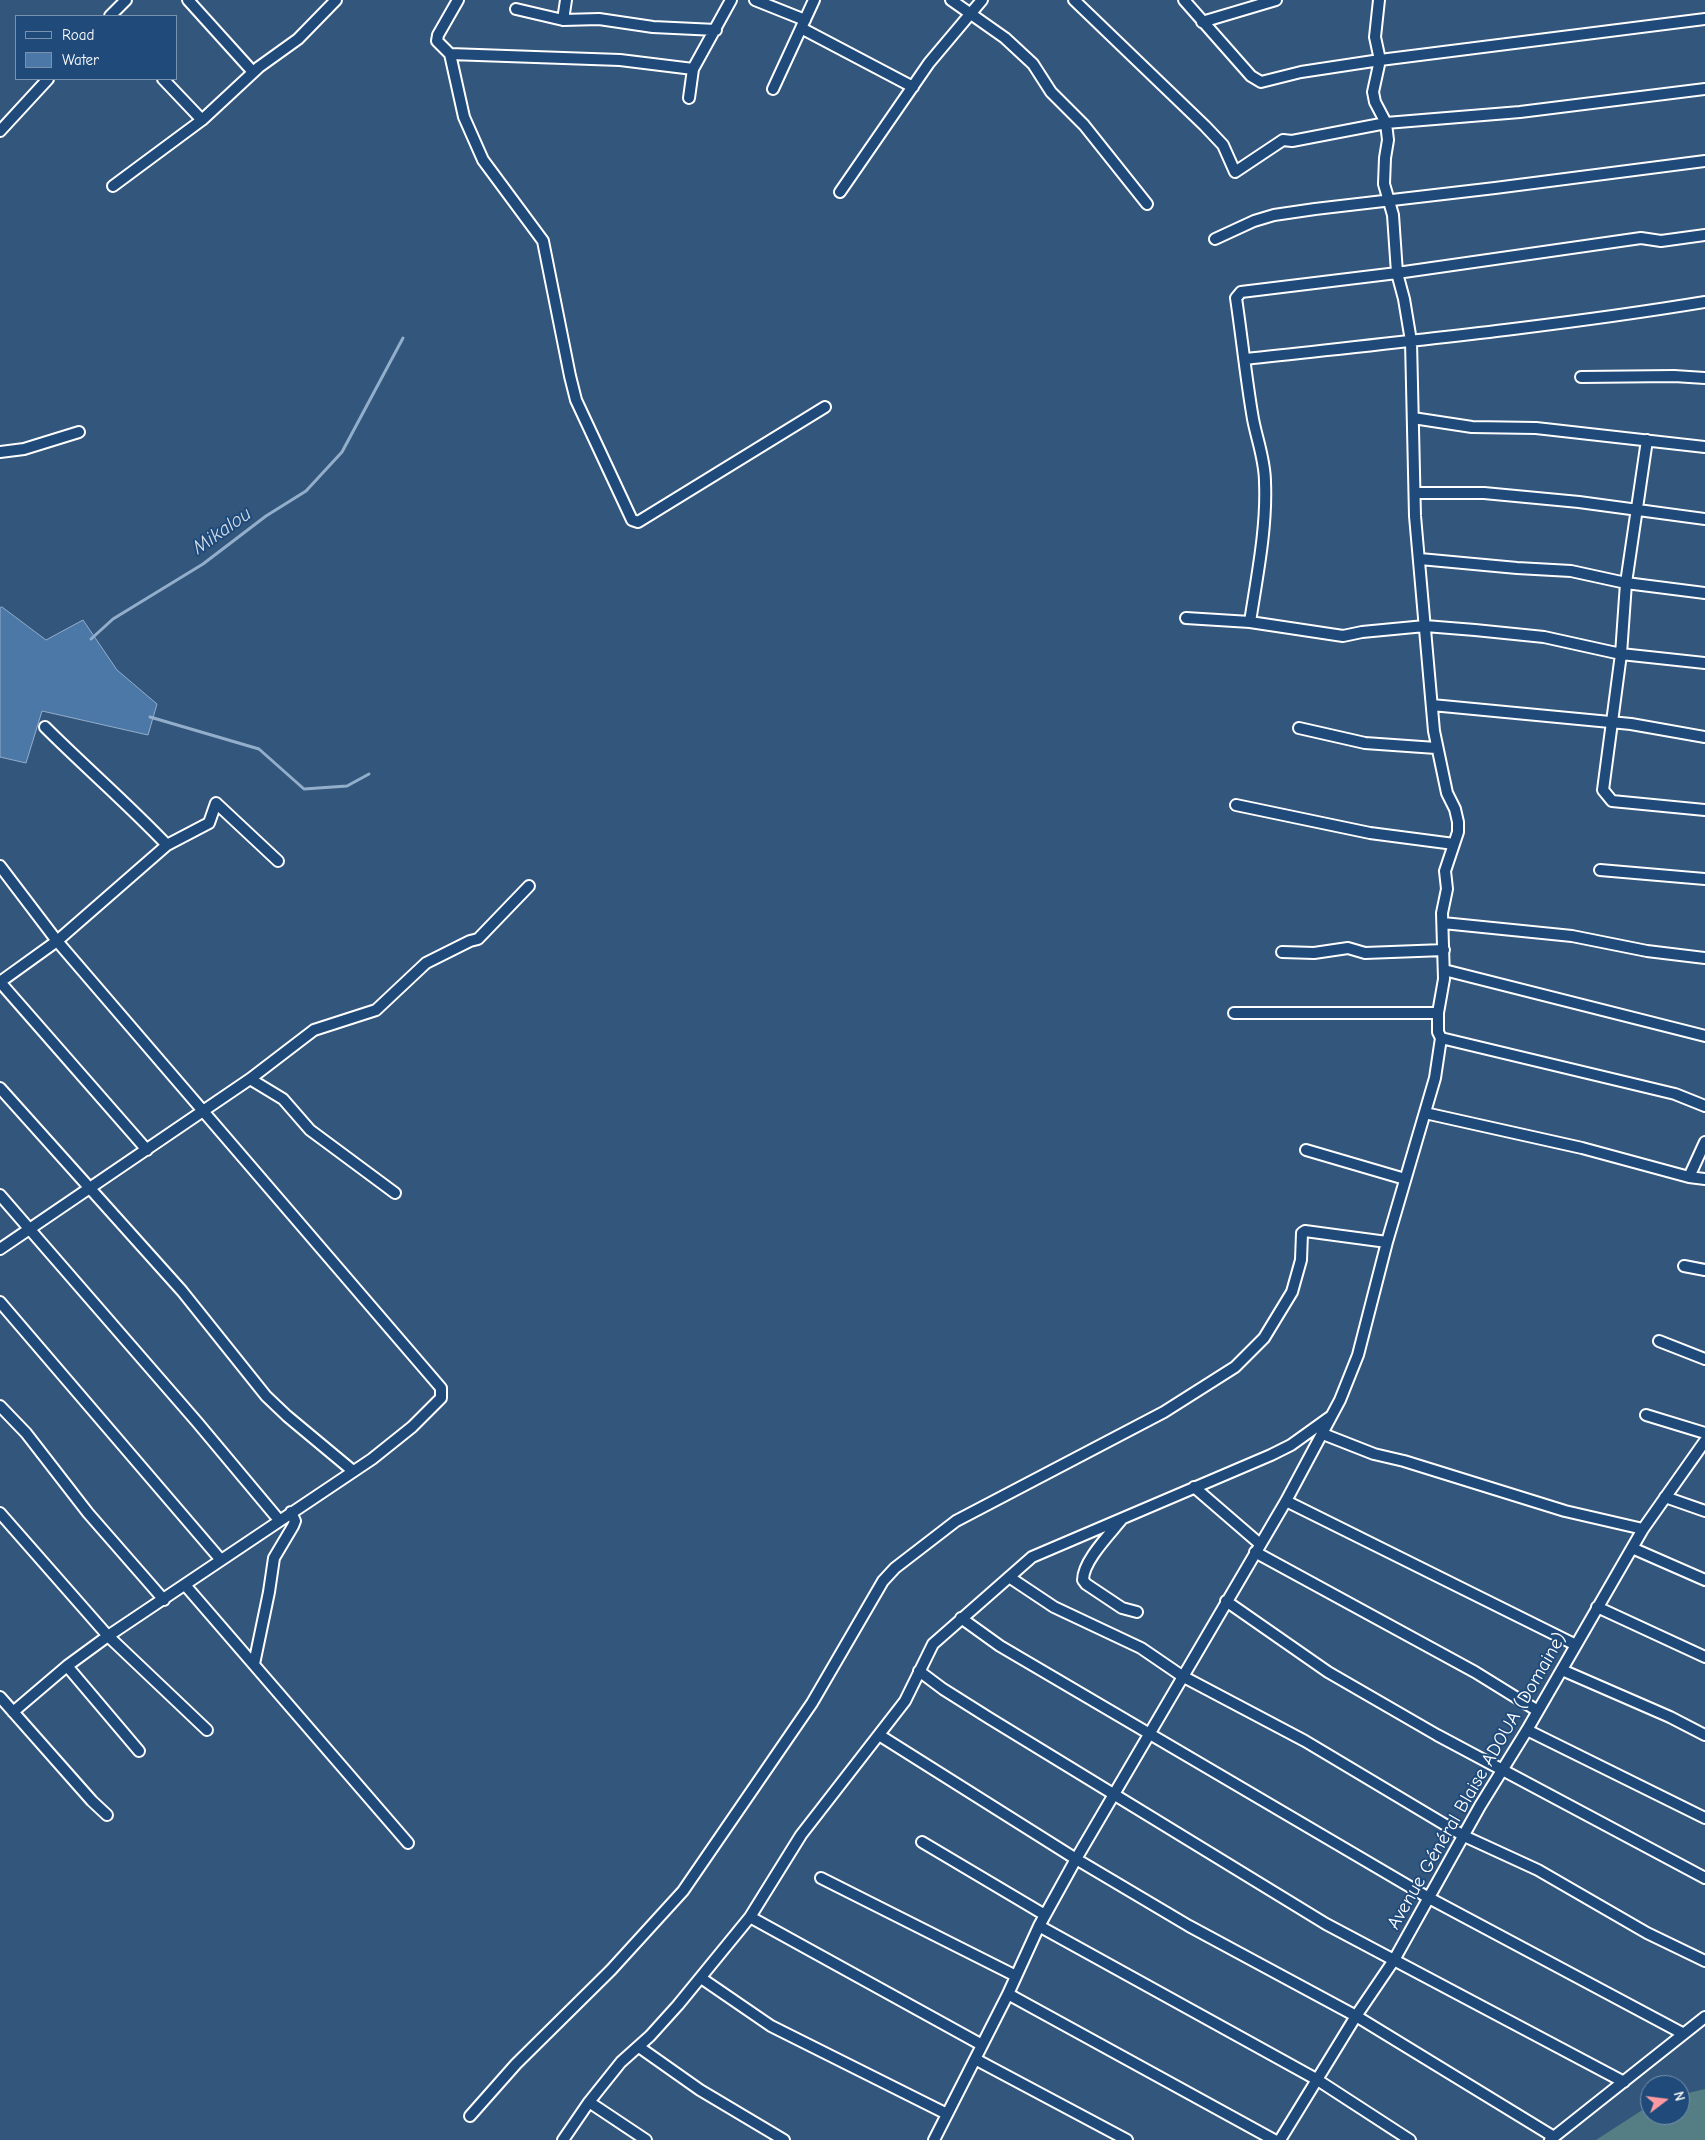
<!DOCTYPE html>
<html>
<head>
<meta charset="utf-8">
<style>
  body { margin:0 }
  #map { position:relative; width:1705px; height:2140px; overflow:hidden; background:#33567c; font-family:"Comic Neue",sans-serif }
  canvas { display:block }
  .legend { position:absolute; left:15px; top:15px; width:162px; height:65px; box-sizing:border-box; background:#1f4a7a; border:1px solid #7992af; margin:0; padding:6px 9px; list-style:none; font-size:15px; color:#fff }
  .legend li { display:flex; align-items:center; gap:10px; height:25px }
  .legend b { width:25px; border:1px solid #7992af }
  .north { position:absolute; left:1640px; top:2075px; width:50px; height:50px; box-sizing:border-box; background:#1f4a7a; border:1px solid #7992af; border-radius:50%; rotate:75deg; font-size:14px; font-weight:700; line-height:20px; text-align:center; color:#fff }
  .north::after { content:''; display:block; margin:auto; width:18px; height:22px; background:#ff9aa2; clip-path:polygon(50% 0,100% 100%,50% 72%,0 100%) }
</style>
</head>
<body>
<div id="map">
<canvas width="1705" height="2140"></canvas>
<ul class="legend">
<li><b style="height:6px;background:#1f4a7a"></b>Road</li>
<li><b style="height:14px;background:#4b78a6"></b>Water</li>
</ul>
<div class="north">N</div>
</div>
<script>
const ctx = document.querySelector('canvas').getContext('2d');
ctx.lineJoin = 'round';
function fillPath(path, color) { ctx.fillStyle = color; ctx.fill(path, 'evenodd'); }
function trace(path, color, width, dash) { ctx.strokeStyle = color; ctx.lineWidth = width; ctx.lineCap = dash ? 'butt' : 'round'; ctx.setLineDash(dash || []); ctx.stroke(path); }
function drawText(font, color, halo, rows, align = 'center') {
  ctx.font = font + ' "Comic Neue",sans-serif'; ctx.lineWidth = 4; ctx.setLineDash([]); ctx.textBaseline = 'middle'; ctx.strokeStyle = halo; ctx.fillStyle = color; for (const [text, x, y, turn = 0] of rows) {
    ctx.save(); ctx.translate(x, y); ctx.rotate((+turn || 0) * Math.PI / 180); ctx.textAlign = isNaN(turn) ? turn : align; if (halo) ctx.strokeText(text, 0, 0); ctx.fillText(text, 0, 0); ctx.restore();
  }
}
fillPath(new Path2D(`
  M 1705,2089 L 1705,2140 L 1596,2140 L 1650,2105 L 1650,2115 L 1680,2115 L 1680,2095 Z`), '#557e84');
const water = new Path2D(`
  M 2,607 L 46,640 L 83,620 L 117,670 L 157,704 L 148,735 L 42,711 L 26,763 L 0,757 L 0,608 Z`);
fillPath(water, '#4b78a6');
trace(water, '#93aeca', 1);
trace(new Path2D(`
  M 91,639 L 113,619 L 203,564 L 266,516 L 306,491 L 342,452 L 403,338
  M 150,717 L 259,749 L 304,789 L 347,786 L 369,774`), '#93aeca', 3);
const minor = new Path2D(`
  M 188,0 L 253,72
  M 458,0 L 438,35 L 437,41 L 450,54 L 464,117 L 483,160 L 543,241 L 570,376 L 576,400 L 632,520 L 638,522 L 825,407
  M 755,0 L 805,20
  M 951,0 L 1005,38 L 1033,64 L 1051,92 L 1084,125 L 1147,204
  M 1074,0 L 1205,126 L 1223,145 L 1235,172 L 1283,140 L 1292,141 L 1386,123 L 1520,112 L 1705,89
  M 1184,0 L 1251,76 L 1261,82 L 1301,72 L 1380,60 L 1705,19
  M 516,9 L 563,20 L 599,19 L 653,27 L 716,30
  M 110,16 L 126,0
  M 563,20 L 566,0
  M 1202,22 L 1276,0
  M 801,28 L 913,87
  M 450,54 L 620,60 L 693,69
  M 163,79 L 202,120
  M 773,89 L 814,0
  M 689,98 L 693,69 L 731,0
  M 0,131 L 48,79
  M 113,186 L 202,120 L 259,67 L 298,39 L 336,0
  M 840,192 L 929,63 L 982,0
  M 1215,239 L 1254,221 L 1274,215 L 1315,209 L 1495,188 L 1705,161
  M 1246,359 C 1399,342 1553,327 1705,302
  M 1581,377 L 1674,376 L 1705,378
  M 1413,418 L 1472,427 L 1536,428 L 1705,447
  M 1647,440 L 1626,583 L 1621,654 L 1603,790 L 1612,801 L 1705,810
  M 0,452 L 24,449 L 79,432
  M 1415,493 L 1484,493 L 1579,502 L 1705,519
  M 1420,559 L 1517,568 L 1571,571 L 1626,583 L 1705,593
  M 1186,618 L 1250,622 L 1343,636 L 1362,632 L 1425,626 L 1475,630 L 1544,637 L 1621,654 L 1705,663
  M 1250,622 C 1257,576 1267,528 1265,482 C 1265,460 1257,440 1253,419 C 1246,379 1242,338 1236,298 L 1241,292 L 1397,273 L 1641,238 L 1661,241 L 1705,235
  M 1432,705 L 1631,724 L 1705,737
  M 45,727 C 85,767 128,804 167,845
  M 1299,728 L 1365,743 L 1436,748
  M 1236,805 L 1370,833 L 1454,844
  M 0,866 L 57,941 L 441,1388 L 441,1398 L 412,1427 L 372,1459 L 108,1636 L 67,1666 L 13,1712
  M 1600,870 L 1705,879
  M 1443,923 L 1572,936 L 1647,951 L 1705,958
  M 1282,952 L 1314,953 L 1348,948 L 1365,953 L 1444,950
  M 1444,970 L 1705,1036
  M 0,982 L 57,941 L 167,845 L 209,823 L 216,803 L 278,861
  M 0,982 L 147,1150
  M 1234,1013 L 1438,1013
  M 1441,1038 L 1675,1094 L 1705,1106
  M 250,1079 L 283,1099 L 310,1130 L 395,1193
  M 0,1088 L 182,1291 L 266,1396 L 287,1416 L 353,1471
  M 1425,1113 L 1582,1148 L 1689,1177 L 1705,1179
  M 1306,1150 L 1405,1179
  M 1689,1177 L 1705,1142
  M 0,1195 L 197,1422 L 279,1520
  M 0,1249 L 250,1079 L 314,1030 L 376,1010 L 426,963 L 470,941 L 478,939 L 529,886
  M 1684,1266 L 1705,1270
  M 0,1302 L 221,1560
  M 1659,1341 L 1705,1359
  M 0,1406 L 26,1433 L 88,1513 L 164,1600
  M 1646,1415 L 1705,1433
  M 1323,1434 L 1374,1454 L 1404,1461 L 1565,1511 L 1643,1529
  M 1194,1487 L 1260,1544
  M 1665,1497 L 1705,1511
  M 1286,1501 L 1576,1645
  M 0,1513 L 108,1636 L 207,1730
  M 1122,1519 C 1110,1534 1083,1561 1083,1580 L 1086,1584 L 1122,1608 L 1137,1612
  M 1632,1548 L 1705,1580
  M 1255,1552 L 1475,1672 L 1538,1711
  M 1009,1577 L 1054,1607 L 1141,1648 L 1182,1676 L 1305,1741 L 1464,1836 L 1538,1870 L 1647,1933 L 1705,1961
  M 185,1585 L 408,1843
  M 1226,1601 L 1328,1672 L 1437,1735 L 1705,1878
  M 1597,1607 L 1705,1657
  M 961,1618 L 1000,1646 L 1429,1898 L 1682,2033
  M 254,1664 L 269,1592 L 274,1558 L 293,1526 L 295,1521 L 291,1512
  M 67,1666 L 139,1751
  M 1562,1670 L 1670,1717 L 1705,1735
  M 919,1671 L 943,1689 L 989,1718 L 1326,1924 L 1624,2082
  M 0,1697 L 92,1801 L 107,1815
  M 1527,1730 L 1705,1818
  M 879,1735 L 1076,1859 L 1189,1926 L 1356,2016 L 1554,2137
  M 922,1842 L 1045,1915
  M 821,1878 L 1016,1976
  M 750,1917 L 982,2045
  M 1039,1926 L 1316,2079 L 1410,2140
  M 701,1978 L 771,2026 L 947,2114
  M 1008,1994 L 1274,2140
  M 639,2047 L 700,2090 L 784,2140
  M 975,2059 L 1127,2140
  M 589,2102 L 646,2140
  M 470,2116 L 516,2064 L 611,1970 L 683,1891 L 812,1703 L 883,1581 L 895,1568 L 956,1521 L 1164,1412 L 1235,1367 L 1264,1338 L 1292,1292 L 1301,1260 L 1302,1233 L 1305,1231 L 1387,1242
  M 563,2140 L 589,2102 L 621,2062 L 650,2036 L 678,2005 L 750,1917 L 801,1835 L 905,1701 L 933,1644 L 1032,1557 L 1271,1455 L 1291,1445 L 1330,1417
  M 934,2140 L 1008,1994 L 1039,1926 L 1076,1859 L 1286,1501 L 1340,1400 L 1358,1355 L 1387,1242 L 1435,1078 L 1441,1038 L 1438,1032 L 1438,1013 L 1444,979 L 1442,913 L 1447,889 L 1445,871 L 1458,832 L 1458,822 L 1455,809 L 1447,793 L 1434,731 L 1415,516 L 1411,341 L 1404,299 L 1397,273 L 1393,215 L 1384,184 L 1385,158 L 1388,140 L 1386,123 L 1375,102 L 1373,92 L 1380,60 L 1375,37 L 1379,0
  M 1280,2140 L 1356,2016 L 1394,1960 L 1480,1806 L 1527,1730 L 1643,1529 L 1705,1441
  M 1550,2140 L 1705,2017`);
trace(minor, '#fff', 14);
trace(minor, '#1f4a7a', 10);
drawText('19px', '#fff', '#1f4a7a', [
  ["Avenue Général Blaise ADOUA (Domaine)",1477,1781,-60]
]);
drawText('italic 20px', '#d2dde9', '#1f4a7a', [
  ["Mikalou",222,531,-35]
]);
</script>
</body>
</html>
